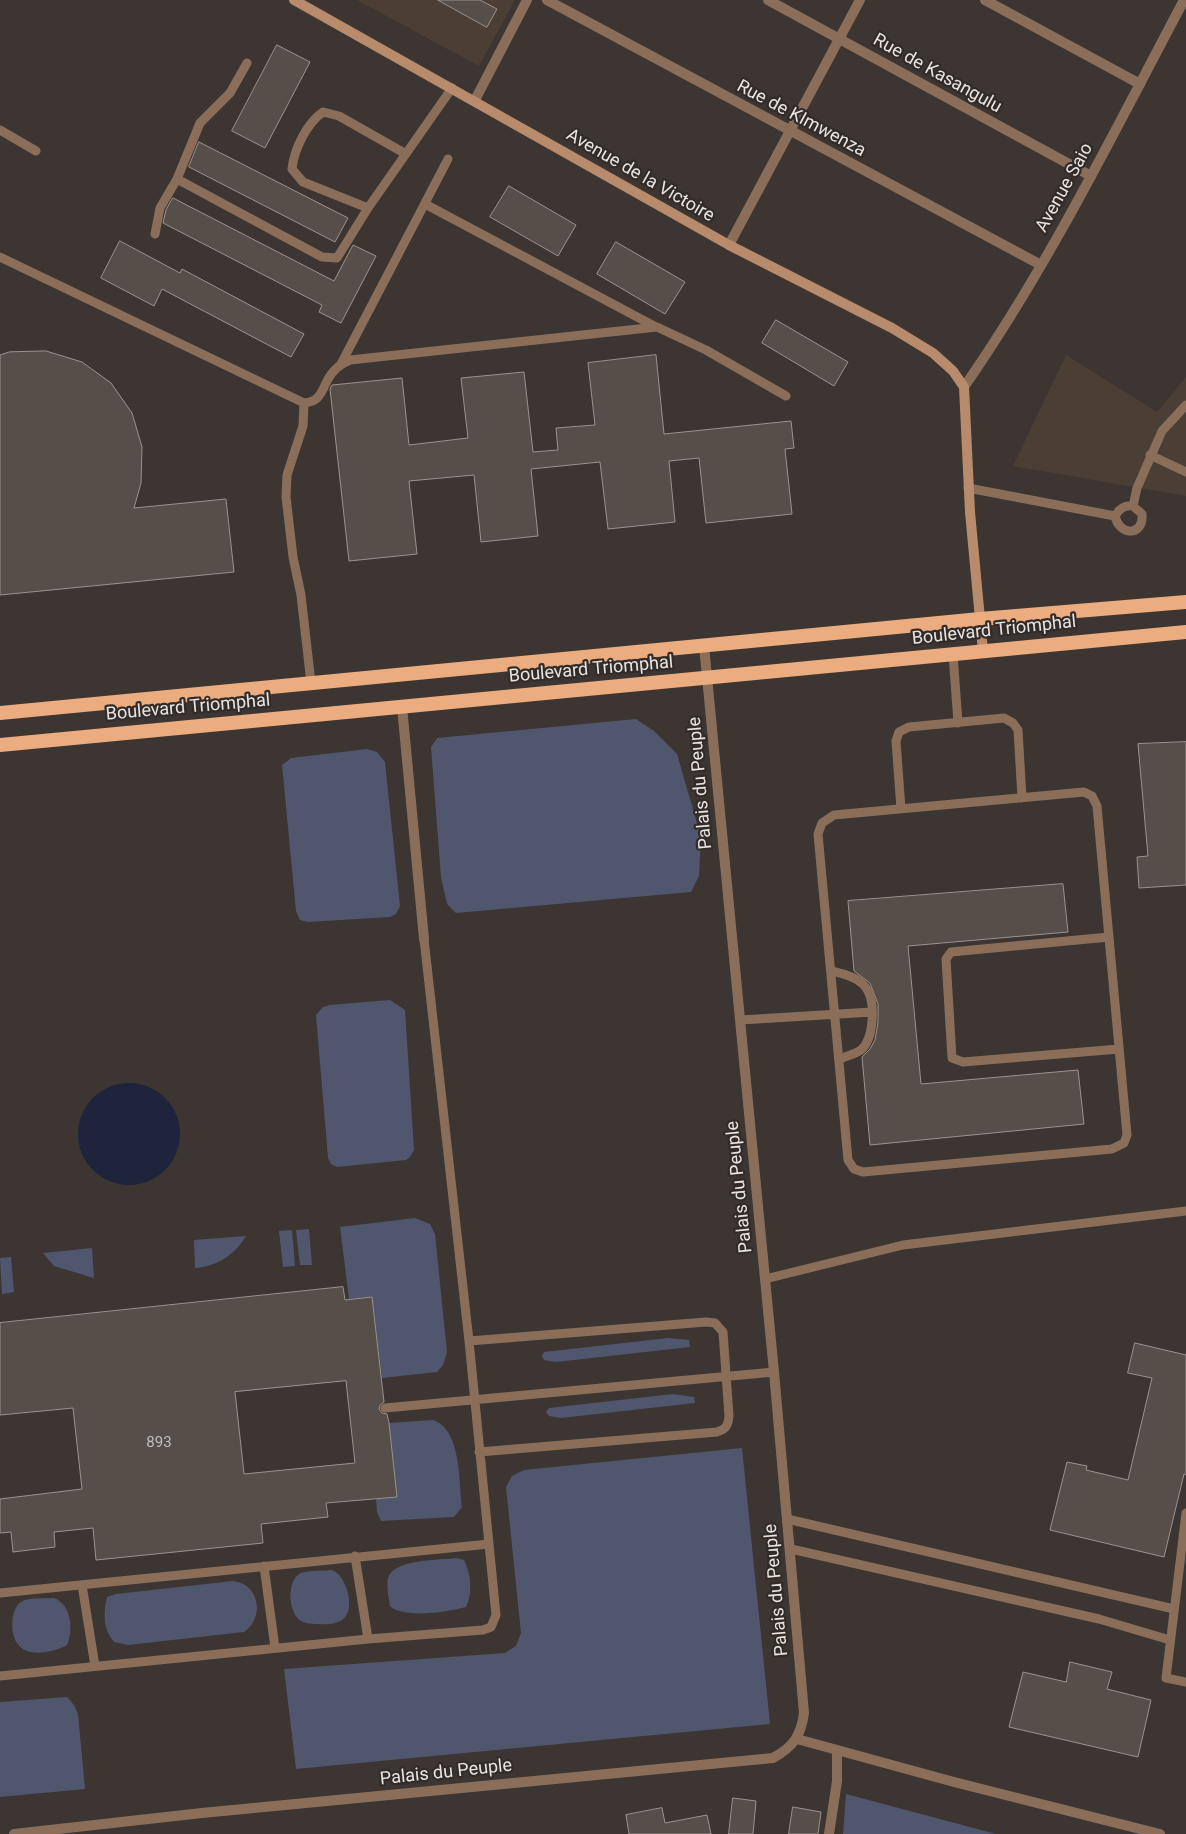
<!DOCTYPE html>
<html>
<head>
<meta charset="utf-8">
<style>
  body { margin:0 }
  canvas { display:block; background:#3c3531 }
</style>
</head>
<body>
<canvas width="1186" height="1834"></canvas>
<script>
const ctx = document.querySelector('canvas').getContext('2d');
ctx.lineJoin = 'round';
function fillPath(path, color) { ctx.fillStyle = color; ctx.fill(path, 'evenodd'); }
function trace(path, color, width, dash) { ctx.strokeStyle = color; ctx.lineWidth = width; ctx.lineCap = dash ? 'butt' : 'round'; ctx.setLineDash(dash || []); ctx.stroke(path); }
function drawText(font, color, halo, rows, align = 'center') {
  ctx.font = font + ' Roboto,sans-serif'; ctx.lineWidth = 4.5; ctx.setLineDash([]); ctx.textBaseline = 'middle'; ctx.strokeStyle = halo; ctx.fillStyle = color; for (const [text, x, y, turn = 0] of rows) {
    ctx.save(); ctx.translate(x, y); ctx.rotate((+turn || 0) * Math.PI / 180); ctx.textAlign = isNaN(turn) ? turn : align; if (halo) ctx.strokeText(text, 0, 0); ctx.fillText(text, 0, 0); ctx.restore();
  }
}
fillPath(new Path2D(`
  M 357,0 L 515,0 L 479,66 Z
  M 1066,355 L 1157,412 L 1186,377 L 1186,496 L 1013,466 Z`), '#4b3e35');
fillPath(new Path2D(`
  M 636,719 L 654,731 L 677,754 L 701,837 L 699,876 L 691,892 L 456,913 L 447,904 L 441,877 L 431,747 L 437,738 Z
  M 367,749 L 377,752 L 385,762 L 400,906 L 396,914 L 390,917 L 308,922 L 300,920 L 296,911 L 282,765 L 291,758 Z
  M 390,1000 L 405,1010 L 414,1150 L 410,1157 L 406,1160 L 337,1167 L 331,1164 L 328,1158 L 316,1015 L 323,1007 L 330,1005 Z
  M 415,1218 L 430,1224 L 435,1234 L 447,1352 L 443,1365 L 437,1372 L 382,1378 L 372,1297 L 349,1299 L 340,1227 Z
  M 309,1229 L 312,1265 L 300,1265 L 296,1230 Z
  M 292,1230 L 295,1266 L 283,1267 L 279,1231 Z
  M 246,1236 C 236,1254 216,1267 195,1268 L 194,1240 Z
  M 92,1248 L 94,1278 L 54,1266 L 43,1253 Z
  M 11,1257 L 14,1292 L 2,1294 L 0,1258 Z
  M 668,1338 L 689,1340 L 690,1347 L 556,1362 L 544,1360 L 542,1356 L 544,1352 Z
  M 673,1394 L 694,1397 L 695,1403 L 561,1418 L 549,1416 L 546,1412 L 549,1408 Z
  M 433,1420 C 461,1429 459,1481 462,1507 L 454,1517 L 381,1521 L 377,1512 L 376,1499 L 397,1497 L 389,1423 Z
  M 742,1448 L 770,1724 L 296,1769 L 284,1669 L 505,1653 L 516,1646 L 521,1633 L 506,1487 L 512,1476 L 524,1470 Z
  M 457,1558 L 464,1560 C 471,1574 473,1593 466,1607 C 448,1612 403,1619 390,1606 C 389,1598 386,1586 388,1578 C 393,1559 441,1560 457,1558 Z
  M 332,1570 C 346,1575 355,1606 345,1617 C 339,1624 328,1625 320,1624 C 313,1624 307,1624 301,1621 C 288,1613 286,1580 301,1573 C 310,1570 323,1571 332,1570 Z
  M 233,1581 C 260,1584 265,1618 244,1632 L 128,1645 L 114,1642 C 103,1629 103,1614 107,1597 L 116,1594 Z
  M 54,1598 C 71,1604 74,1630 67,1645 C 55,1652 27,1659 17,1643 C 10,1633 10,1606 23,1601 C 32,1597 45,1599 54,1598 Z
  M 67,1697 L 74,1705 L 78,1714 L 85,1789 L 0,1797 L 0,1702 Z
  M 846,1794 L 996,1834 L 843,1834 Z`), '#4f566d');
fillPath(new Path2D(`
  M78 1134a51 51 0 1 1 102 0a51 51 0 1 1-102 0Z`), '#1e243b');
const building = new Path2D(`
  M 438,0 L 480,0 L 497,9 L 487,27 Z
  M 277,45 L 310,62 L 265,148 L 232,131 Z
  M 199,142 L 348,218 L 335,242 L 189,167 Z
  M 509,186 L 576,225 L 558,256 L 490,217 Z
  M 173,198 L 334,281 L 353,245 L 376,256 L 341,323 L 319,312 L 322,305 L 163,223 L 166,210 Z
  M 120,241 L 180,273 L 182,269 L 304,334 L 291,357 L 162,289 L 154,306 L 101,278 Z
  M 616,242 L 685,282 L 665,314 L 597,274 Z
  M 776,320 L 848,362 L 834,386 L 762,343 Z
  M 46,351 L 82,362 L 111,383 L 132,413 L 142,447 L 141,483 L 134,508 L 226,499 L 234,572 L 0,595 L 0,355 L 9,352 Z
  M 656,355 L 664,434 L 791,421 L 794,448 L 785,449 L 792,514 L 706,523 L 699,458 L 669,461 L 675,522 L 608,529 L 600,462 L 531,469 L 538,536 L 481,542 L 474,475 L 409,481 L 417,554 L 349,561 L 330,389 L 332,385 L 402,378 L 409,445 L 468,438 L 461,378 L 524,372 L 533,452 L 558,450 L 556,428 L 595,425 L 588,363 Z
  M 1186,742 L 1186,885 L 1139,888 L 1137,857 L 1148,856 L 1138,744 Z
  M 1063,884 L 1068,932 L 908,946 L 921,1084 L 1078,1070 L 1084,1124 L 870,1145 L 862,1057 L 870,1049 L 875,1040 L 878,1022 L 878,1004 L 870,983 L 854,971 L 848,901 Z
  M 343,1287 L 345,1300 L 372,1297 L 384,1402 L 380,1405 L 379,1409 L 382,1413 L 387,1414 L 389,1423 L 397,1497 L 326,1503 L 328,1517 L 261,1524 L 263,1543 L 96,1560 L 93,1528 L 54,1532 L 55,1547 L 13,1552 L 11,1532 L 0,1533 L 0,1499 L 82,1489 L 73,1408 L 0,1415 L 0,1323 ZM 346,1381 L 355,1463 L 244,1474 L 235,1392 Z
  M 1135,1343 L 1186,1355 L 1186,1475 L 1184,1474 L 1164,1557 L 1050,1530 L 1067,1462 L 1087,1466 L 1086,1470 L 1128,1480 L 1152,1378 L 1128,1373 Z
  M 1070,1662 L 1112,1672 L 1107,1689 L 1151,1700 L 1138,1757 L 1009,1727 L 1023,1672 L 1066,1682 Z
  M 733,1798 L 756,1801 L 753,1834 L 729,1834 Z
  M 793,1807 L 821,1812 L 818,1834 L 789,1834 Z
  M 662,1808 L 665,1823 L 707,1815 L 711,1834 L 629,1834 L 626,1815 Z`);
fillPath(building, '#554e49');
trace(building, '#9b938d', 1);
trace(new Path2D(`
  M 0,130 L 36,151
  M 177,179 L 200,123 L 230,93 L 247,63
  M 425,204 L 656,327
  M 368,208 L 303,182 L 292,169 C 294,149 307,123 323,112 L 339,116 L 406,154
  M 155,234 L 160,208 L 177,179 L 322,257 L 337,258 L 368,208 L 452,88
  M 0,257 L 304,403 C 324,402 322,384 333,372 C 338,366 343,363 350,360 L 657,327 L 706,350 L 786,396
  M 341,364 L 448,159
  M 304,403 L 303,426 L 287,475 L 286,497 L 293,557 L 301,595 L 311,683
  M 1150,455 L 1186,472
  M 968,488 L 1115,516 C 1119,536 1144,537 1142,514 L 1133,506 C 1124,505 1119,509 1115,516
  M 1133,506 L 1137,488 L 1162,431 L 1186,405
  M 953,654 L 958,723
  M 1084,792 L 1092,796 L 1097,806 L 1127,1135 L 1124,1143 L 1112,1149 L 863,1172 L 854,1169 L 848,1160 L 818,834 L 822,823 L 834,815 Z
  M 901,809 L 896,741 L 899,732 L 909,727 L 1004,718 L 1013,723 L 1018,730 L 1022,798
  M 1109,937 L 951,952 L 946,959 L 952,1058 L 963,1062 L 1119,1049
  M 832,971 C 844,974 862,978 868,991 C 875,1005 874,1039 861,1050 C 856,1054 846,1056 840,1059
  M 740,1020 L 872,1012
  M 765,1279 L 903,1245 L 1186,1211
  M 469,1341 L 706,1322 L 715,1323 L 723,1332 L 729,1416 C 728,1426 726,1429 717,1432 L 479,1452
  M 385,1408 L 774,1372
  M 1186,1513 L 1166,1678 L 1186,1682
  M 787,1519 L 1174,1609
  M 791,1549 L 1099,1619 L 1170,1640
  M 355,1556 L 368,1639
  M 264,1566 L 275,1648
  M 82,1585 L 95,1666
  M 0,1593 L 489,1544 L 469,1341 L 424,939
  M 0,1676 L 368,1639 L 483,1630 L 491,1627 L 496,1615 L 489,1544`), '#8a6e5a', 9);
trace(new Path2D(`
  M 402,707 L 424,939`), '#8a6e5a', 10);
trace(new Path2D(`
  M 547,0 L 1041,265
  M 768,0 L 1091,176
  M 985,0 L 1140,84
  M 729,245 L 860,0
  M 797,1739 L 954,1782 L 1160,1834
  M 829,1834 L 837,1781 L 837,1751`), '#8a6e5a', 10);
trace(new Path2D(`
  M 475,100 L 527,0
  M 964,387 C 1049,265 1115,130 1184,0
  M 14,1834 L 202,1813 L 773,1758 C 793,1747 801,1736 804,1713 L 774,1372 L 704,646`), '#8a6e5a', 10);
trace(new Path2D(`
  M 294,0 L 729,245 L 892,328 L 933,353 L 953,371 L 964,387 L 970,512 L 983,651`), '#b88b6c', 10);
trace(new Path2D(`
  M 0,713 L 980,619 L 1186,602
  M 0,745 L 1186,632`), '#ebac7f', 14);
drawText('15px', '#c4bebb', null, [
  ["893",159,1443]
]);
drawText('18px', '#e9e4e1', '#322b27', [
  ["Rue de Kasangulu",937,74,29],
  ["Rue de KImwenza",801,119,28],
  ["Avenue de la Victoire",640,176,30],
  ["Avenue Saio",1065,188,-61],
  ["Boulevard Triomphal",994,631,-6],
  ["Boulevard Triomphal",591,670,-5],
  ["Boulevard Triomphal",188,708,-5],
  ["Palais du Peuple",701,783,-95],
  ["Palais du Peuple",740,1187,-96],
  ["Palais du Peuple",777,1590,-95],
  ["Palais du Peuple",446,1773,-6]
]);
</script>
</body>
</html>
